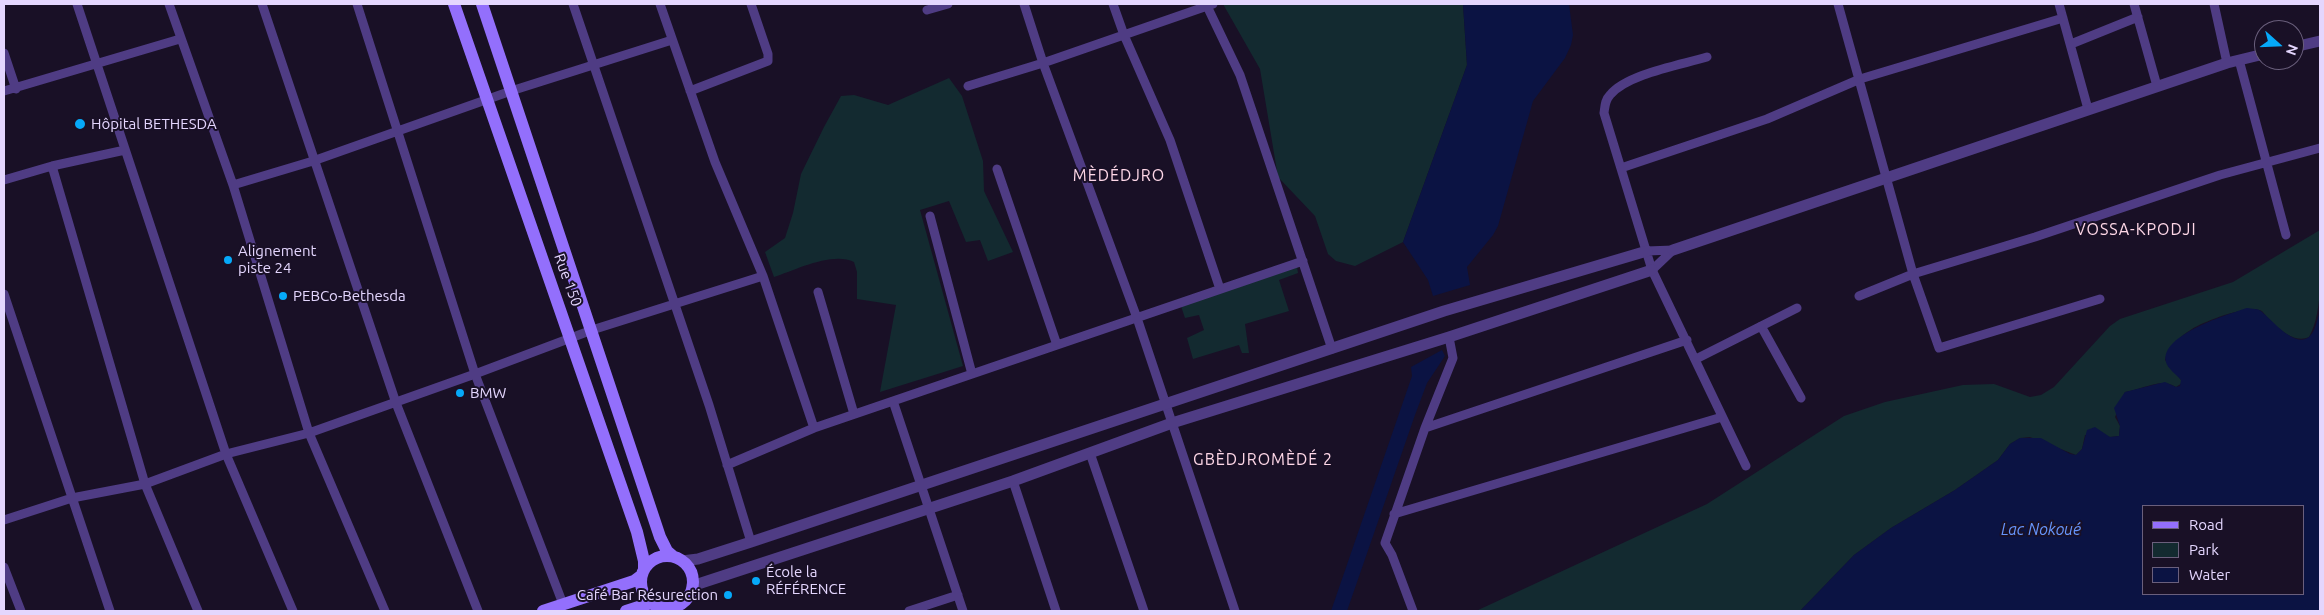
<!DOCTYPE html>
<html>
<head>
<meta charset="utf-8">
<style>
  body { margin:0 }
  #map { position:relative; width:2324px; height:615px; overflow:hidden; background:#191026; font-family:Ubuntu,sans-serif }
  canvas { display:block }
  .frame { position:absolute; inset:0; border:5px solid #e4d6fe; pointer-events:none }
  .legend { position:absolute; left:2142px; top:505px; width:162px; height:90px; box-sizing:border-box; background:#191026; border:1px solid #6a5f7c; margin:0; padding:6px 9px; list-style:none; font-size:15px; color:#e4d6fe }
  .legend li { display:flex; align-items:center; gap:10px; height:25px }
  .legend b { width:25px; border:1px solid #6a5f7c }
  .north { position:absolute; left:2254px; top:20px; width:50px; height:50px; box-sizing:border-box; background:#191026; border:1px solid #6a5f7c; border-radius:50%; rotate:110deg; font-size:14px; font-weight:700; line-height:20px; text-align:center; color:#e4d6fe }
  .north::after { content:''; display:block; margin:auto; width:18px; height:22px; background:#06a9f9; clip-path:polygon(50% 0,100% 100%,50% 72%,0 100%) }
</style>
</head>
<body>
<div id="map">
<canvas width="2324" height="615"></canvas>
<div class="frame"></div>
<ul class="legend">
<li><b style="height:6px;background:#936ffc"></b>Road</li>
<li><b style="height:14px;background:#132a30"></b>Park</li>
<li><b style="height:14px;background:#0b1343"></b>Water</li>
</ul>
<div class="north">N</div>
</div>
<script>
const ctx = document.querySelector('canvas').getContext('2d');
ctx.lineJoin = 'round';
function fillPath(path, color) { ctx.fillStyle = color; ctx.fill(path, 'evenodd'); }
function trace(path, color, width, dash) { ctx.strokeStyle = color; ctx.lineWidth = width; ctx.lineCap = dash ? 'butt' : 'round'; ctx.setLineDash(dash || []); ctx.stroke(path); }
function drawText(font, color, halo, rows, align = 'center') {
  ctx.font = font + ' Ubuntu,sans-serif'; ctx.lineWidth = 4; ctx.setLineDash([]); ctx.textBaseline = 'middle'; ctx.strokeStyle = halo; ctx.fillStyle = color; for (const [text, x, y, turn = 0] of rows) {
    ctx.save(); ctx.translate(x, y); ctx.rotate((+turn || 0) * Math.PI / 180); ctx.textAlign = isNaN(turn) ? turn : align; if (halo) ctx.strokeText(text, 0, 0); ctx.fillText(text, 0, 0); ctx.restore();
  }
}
fillPath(new Path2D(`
  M 1223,4 L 1463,4 L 1467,65 L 1403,242 L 1355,266 L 1336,261 L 1328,254 L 1315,216 L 1278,177 L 1260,69 Z
  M 949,78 L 962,96 L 983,161 L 984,191 L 1013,252 L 988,261 L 980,240 L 966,242 L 949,201 L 920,210 L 963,366 L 880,392 L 896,305 L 857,299 L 857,272 L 854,262 C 833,251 795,270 774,277 L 765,252 L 785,238 L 793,213 L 801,174 L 824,127 L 841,96 L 854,95 L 888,105 Z
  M 2320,230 C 2320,262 2324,311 2309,337 C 2294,344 2277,328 2267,317 C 2265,315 2264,313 2262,311 C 2249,304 2205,321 2192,329 C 2182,335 2168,347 2165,360 L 2181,380 L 2182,383 L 2176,387 C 2160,377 2142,390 2125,392 L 2115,417 L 2120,426 L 2119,436 L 2110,437 L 2085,435 L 2082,449 L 2076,455 L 2030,437 L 2020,438 L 2010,444 L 1998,460 L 1955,490 L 1891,528 L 1854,555 L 1800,611 L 1476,611 L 1707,504 L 1844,416 L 1885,402 L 1963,385 L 1994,384 L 2030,397 L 2041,395 L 2054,387 L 2110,326 L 2120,319 L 2233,282 Z
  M 1297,267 L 1298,273 L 1279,280 L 1289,311 L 1245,324 L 1249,353 L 1242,353 L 1239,345 L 1193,359 L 1187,338 L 1204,330 L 1199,315 L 1185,318 L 1181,306 Z`), '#132a30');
fillPath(new Path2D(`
  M 1463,4 L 1569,4 L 1573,35 L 1571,45 L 1565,58 L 1533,101 L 1498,226 L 1493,235 L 1467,267 L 1470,285 L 1433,296 L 1428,280 L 1403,242 L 1467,65 Z
  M 2247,308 C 2252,309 2258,308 2262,312 C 2272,320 2296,350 2310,336 C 2316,330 2317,319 2320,311 L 2320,611 L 1800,611 L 1854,555 L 1891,528 L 1955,490 L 1998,460 L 2010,444 L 2020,438 L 2041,438 L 2070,454 L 2076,455 L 2082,449 L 2087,430 L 2095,427 L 2110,437 L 2119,436 L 2120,426 L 2114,408 L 2125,392 L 2165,382 L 2176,387 L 2180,386 L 2181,380 C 2177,375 2167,368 2166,362 C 2159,335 2229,314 2247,308 ZM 2143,506 L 2303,506 L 2303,594 L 2143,594 Z
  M 1442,350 L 1445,356 L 1427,383 L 1415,415 L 1347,611 L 1331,611 L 1412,376 L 1411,367 Z`), '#0b1343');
trace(new Path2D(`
  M 77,4 L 226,454 L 293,611
  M 169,4 L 233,185 L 309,433 L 385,611
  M 262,4 L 396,403 L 478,611
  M 357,4 L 475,374 L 563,604
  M 573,4 L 709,405 L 751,542
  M 660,4 L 715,162 L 763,276 L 814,428
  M 1024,4 L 1043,63 L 1137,318 L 1235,611
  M 1113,4 L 1124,35 L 1170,140 L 1220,289
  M 1206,4 L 1240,75 L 1332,349
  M 1838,4 L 1913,274 L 1939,348 L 2100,299
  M 2059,4 L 2088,109
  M 2134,4 L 2157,86
  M 2214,4 L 2227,63
  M 927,10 L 948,4
  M 2071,44 L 2138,17
  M 4,53 L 16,89
  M 1707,57 C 1681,65 1627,74 1610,95 C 1605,100 1605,106 1604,113 L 1652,270 L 1746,466
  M 2239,60 L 2286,235
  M 968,86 L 1043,63 L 1213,4
  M 4,91 L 180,39
  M 690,91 L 768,61 L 768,54 L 751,4
  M 52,166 L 145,484 L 198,611
  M 1621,168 L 1767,119 L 1860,79 L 2063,18
  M 997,169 L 1057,345
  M 4,180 L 52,166 L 125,150
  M 233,185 L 313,161 L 511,91 L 672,40
  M 930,216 L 972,374
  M 1647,251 L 1673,250
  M 1652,270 L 1673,250
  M 818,292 L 854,414
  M 4,294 L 110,611
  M 1859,296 L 1913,274 L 2035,237 L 2220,175 L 2320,148
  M 1761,326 L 1801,398
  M 1696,359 L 1797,308
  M 893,401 L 963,611
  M 1425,428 L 1687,340
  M 1090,453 L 1144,611
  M 727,465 L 814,428 L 1303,261
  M 1013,481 L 1056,611
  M 1394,514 L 1722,417
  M 4,520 L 72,498 L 145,484 L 226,454 L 309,433 L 475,374 L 592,330 L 763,276
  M 4,567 L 21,611
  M 909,611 L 958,595
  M 1413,611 L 1392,555 L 1385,543 L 1425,428 L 1453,358 L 1449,337`), '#4f3c84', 9);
trace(new Path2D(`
  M 2294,47 L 2320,41
  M 1673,250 L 2227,63 L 2264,54
  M 682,561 L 698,559 L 751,542 L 1444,311 L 1647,251
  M 692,586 L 1013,481 L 1172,423 L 1449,337 L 1652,270`), '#4f3c84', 11);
trace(new Path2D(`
  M 454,4 L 637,532 L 644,561 L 644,569
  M 482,4 L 660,537 L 667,551 L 674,557
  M641 582a26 26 0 1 1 52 0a26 26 0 1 1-52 0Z
  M 543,611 L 634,581 L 642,575
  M 626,611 L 651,603`), '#936ffc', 12);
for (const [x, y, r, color] of [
  [80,124,6,"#06a9f9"],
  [228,260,5,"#06a9f9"],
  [283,296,5,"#06a9f9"],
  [460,393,5,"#06a9f9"],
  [756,581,5,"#06a9f9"],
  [728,595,5,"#06a9f9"]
]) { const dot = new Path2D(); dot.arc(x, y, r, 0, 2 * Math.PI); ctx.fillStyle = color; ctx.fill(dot); trace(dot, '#191026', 2); }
drawText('15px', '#e4d6fe', '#191026', [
  ["Hôpital BETHESDA",91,124],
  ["Alignement",238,251],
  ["piste 24",238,268],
  ["PEBCo-Bethesda",293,296],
  ["BMW",470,393],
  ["École la",766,572],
  ["RÉFÉRENCE",766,589],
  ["Café Bar Résurection",718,595,"right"]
], 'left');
drawText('15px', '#e4d6fe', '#191026', [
  ["Rue 150",568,280,70]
]);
ctx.letterSpacing = '1px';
drawText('16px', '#fed7e7', '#191026', [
  ["MÈDÉDJRO",1119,176],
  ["VOSSA-KPODJI",2136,230],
  ["GBÈDJROMÈDÉ 2",1263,460]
]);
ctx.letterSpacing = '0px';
drawText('italic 16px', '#6694fb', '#191026', [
  ["Lac Nokoué",2041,530]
]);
</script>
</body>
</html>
